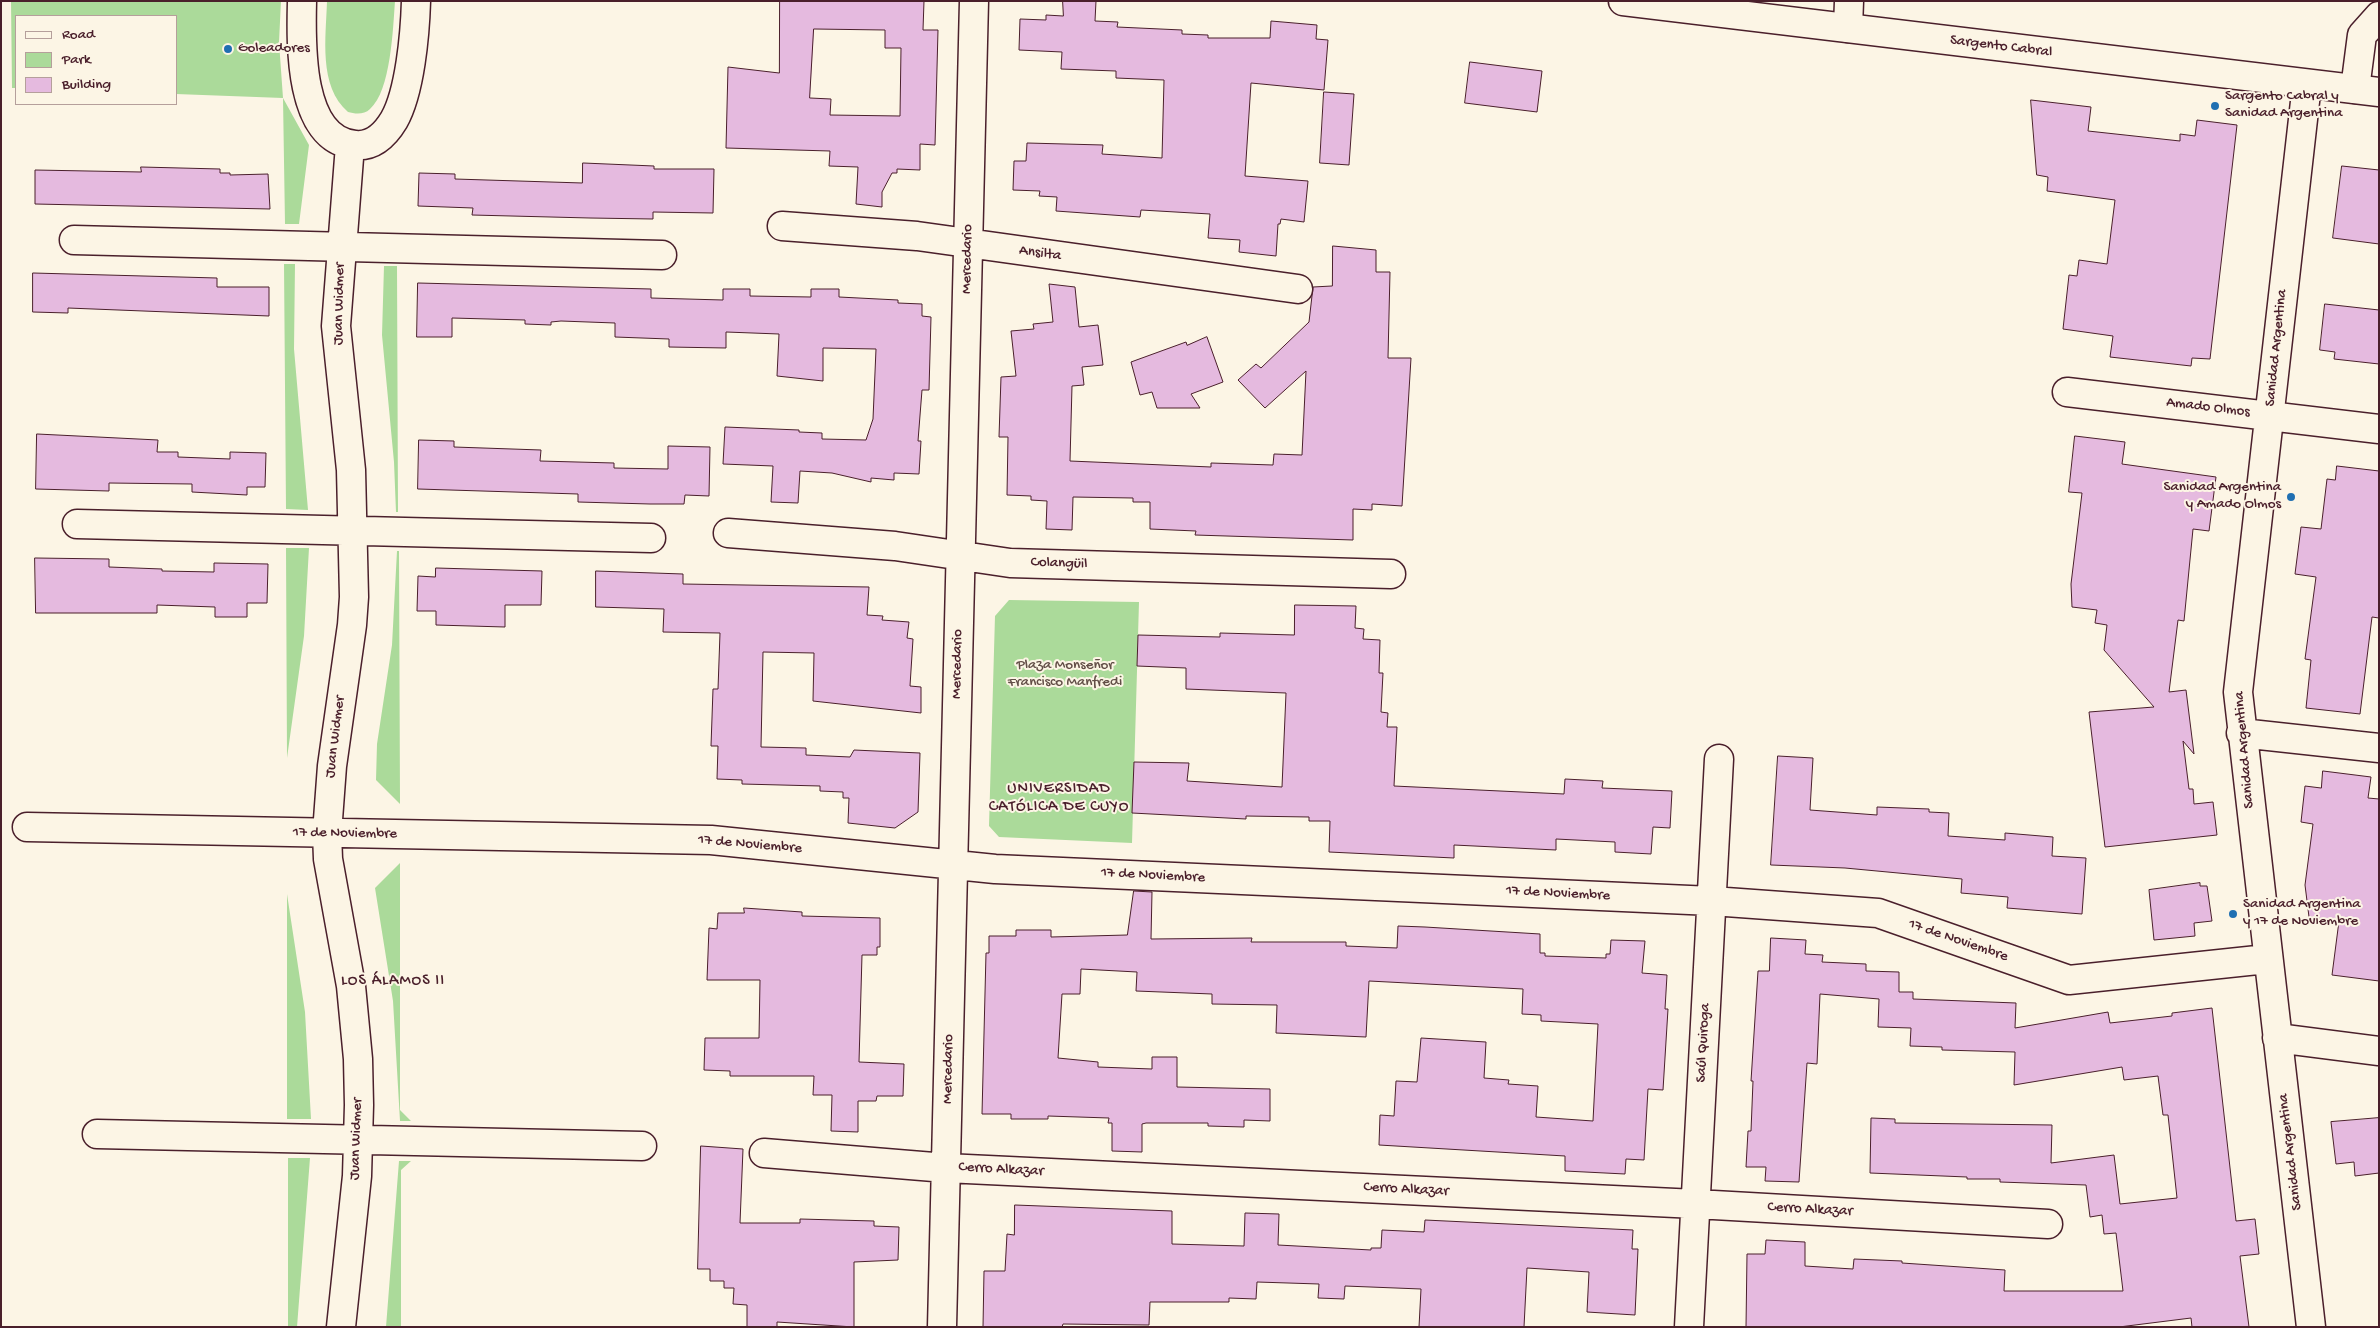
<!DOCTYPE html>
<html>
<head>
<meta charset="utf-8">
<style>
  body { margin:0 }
  #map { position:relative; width:2380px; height:1328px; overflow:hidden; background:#fcf5e5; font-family:"Gochi Hand",sans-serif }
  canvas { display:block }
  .frame { position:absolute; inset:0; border:2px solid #4a1f2b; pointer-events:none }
  .legend { position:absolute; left:15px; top:15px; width:162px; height:90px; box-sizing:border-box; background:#fcf5e5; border:1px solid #b59f9b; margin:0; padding:6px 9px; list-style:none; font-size:15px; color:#4a1f2b }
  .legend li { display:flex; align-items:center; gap:10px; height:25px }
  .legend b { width:25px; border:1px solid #b59f9b }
</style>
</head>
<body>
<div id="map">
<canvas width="2380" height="1328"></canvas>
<div class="frame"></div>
<ul class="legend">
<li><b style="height:6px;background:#fcf5e5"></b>Road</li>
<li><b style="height:14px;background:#abda9a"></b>Park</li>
<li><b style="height:14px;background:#e5badf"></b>Building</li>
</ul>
</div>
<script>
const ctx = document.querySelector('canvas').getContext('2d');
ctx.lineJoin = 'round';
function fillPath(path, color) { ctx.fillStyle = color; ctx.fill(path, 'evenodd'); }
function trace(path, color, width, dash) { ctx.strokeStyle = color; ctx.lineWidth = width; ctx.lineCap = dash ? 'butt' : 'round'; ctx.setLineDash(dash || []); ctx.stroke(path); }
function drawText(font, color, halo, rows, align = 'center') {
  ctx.font = font + ' "Gochi Hand",sans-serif'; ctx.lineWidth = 4; ctx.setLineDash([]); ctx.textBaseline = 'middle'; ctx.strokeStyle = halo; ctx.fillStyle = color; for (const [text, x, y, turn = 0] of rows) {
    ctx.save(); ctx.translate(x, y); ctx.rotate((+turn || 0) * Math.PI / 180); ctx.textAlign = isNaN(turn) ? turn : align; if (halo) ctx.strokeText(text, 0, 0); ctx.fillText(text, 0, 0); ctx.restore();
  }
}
fillPath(new Path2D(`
  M 11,1 L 281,1 L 279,42 L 283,98 L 309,145 L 299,224 L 285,224 L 283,98 L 176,94 L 176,16 L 16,16 L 16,88 L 12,88 Z
  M 327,1 L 395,1 C 393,28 391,91 370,109 C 364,115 355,114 348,112 C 318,86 326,37 327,1 Z
  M 284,264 L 295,264 L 294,349 L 308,510 L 286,509 Z
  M 384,266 L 397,266 L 398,512 L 396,512 L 394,462 L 382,335 Z
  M 286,548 L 309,548 L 304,636 L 287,758 Z
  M 397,551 L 399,551 L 400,804 L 376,780 L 377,744 L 392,645 Z
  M 1009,600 L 1139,602 L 1132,843 L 999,837 L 989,826 L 995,616 Z
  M 400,863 L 400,1110 L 411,1121 L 400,1121 L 393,1001 L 375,888 Z
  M 287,894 L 305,1012 L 311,1119 L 287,1119 Z
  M 288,1158 L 310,1158 L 297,1327 L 288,1327 Z
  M 399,1161 L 411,1161 L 401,1170 L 401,1327 L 386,1327 Z`), '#abda9a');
const building = new Path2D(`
  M 780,1 L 924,1 L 923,30 L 938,30 L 935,145 L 920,144 L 920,170 L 897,169 L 897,173 L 892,173 L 882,192 L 882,207 L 856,204 L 858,167 L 829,166 L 830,151 L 726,148 L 728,67 L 779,73 ZM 814,29 L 885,30 L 885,48 L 901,48 L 900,116 L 830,115 L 831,99 L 810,98 Z
  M 1063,1 L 1096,1 L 1095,21 L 1118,22 L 1117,27 L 1182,30 L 1182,34 L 1208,35 L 1208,38 L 1270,38 L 1271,21 L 1317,25 L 1316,39 L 1328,40 L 1324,90 L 1251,83 L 1245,176 L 1308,181 L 1304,222 L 1281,219 L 1280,224 L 1278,224 L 1276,256 L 1239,252 L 1240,240 L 1208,238 L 1210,214 L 1141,210 L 1140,217 L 1056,211 L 1057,197 L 1039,196 L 1040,191 L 1013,190 L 1014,161 L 1026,161 L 1027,143 L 1103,145 L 1102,154 L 1162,158 L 1164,80 L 1116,78 L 1116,71 L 1061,69 L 1062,52 L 1019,50 L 1020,19 L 1046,20 L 1046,15 L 1063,16 Z
  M 1470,62 L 1542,71 L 1537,112 L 1465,103 Z
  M 1324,92 L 1354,94 L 1349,165 L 1320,163 Z
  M 2031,100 L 2091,107 L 2088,131 L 2180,141 L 2180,134 L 2195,136 L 2197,120 L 2237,125 L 2210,359 L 2192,358 L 2191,366 L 2110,357 L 2113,336 L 2063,329 L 2069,275 L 2077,276 L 2079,260 L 2107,264 L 2115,200 L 2047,191 L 2048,177 L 2037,175 Z
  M 583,163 L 654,166 L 654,169 L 714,169 L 713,213 L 653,212 L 653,219 L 590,218 L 472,215 L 473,208 L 418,206 L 419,173 L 455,174 L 455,179 L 582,183 Z
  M 2342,166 L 2379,170 L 2379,244 L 2333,238 Z
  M 141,167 L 220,169 L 220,173 L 230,173 L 230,175 L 268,174 L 270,209 L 35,204 L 35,170 L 141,172 Z
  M 1333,246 L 1376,250 L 1376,272 L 1390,272 L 1388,358 L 1411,358 L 1402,506 L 1372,504 L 1372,510 L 1353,509 L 1353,540 L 1195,535 L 1196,531 L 1150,529 L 1150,502 L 1133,502 L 1133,498 L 1073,497 L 1072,530 L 1046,529 L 1047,501 L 1031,500 L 1031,496 L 1007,495 L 1008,437 L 999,437 L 1001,377 L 1016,376 L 1011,331 L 1034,329 L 1033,324 L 1053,322 L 1049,284 L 1075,287 L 1079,327 L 1098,325 L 1103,365 L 1082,367 L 1084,385 L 1072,386 L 1070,461 L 1211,467 L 1211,463 L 1273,465 L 1274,454 L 1302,455 L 1306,371 L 1265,408 L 1238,380 L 1256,364 L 1261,368 L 1309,322 L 1313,287 L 1332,286 Z
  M 33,273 L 217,278 L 217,287 L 269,287 L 269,316 L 68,308 L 68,313 L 33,312 Z
  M 418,283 L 651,289 L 651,298 L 723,300 L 723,289 L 750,289 L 750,296 L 811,297 L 811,289 L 839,289 L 839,297 L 898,300 L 898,303 L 922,304 L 922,316 L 931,317 L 929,390 L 922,390 L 918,441 L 921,441 L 919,474 L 894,473 L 894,480 L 871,478 L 871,482 L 832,473 L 800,471 L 798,503 L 771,502 L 773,466 L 723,464 L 725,427 L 799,430 L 799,432 L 822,433 L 822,439 L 866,440 L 873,419 L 876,349 L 823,348 L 823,381 L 777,376 L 779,334 L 726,332 L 726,348 L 669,347 L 669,339 L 615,337 L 615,323 L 561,321 L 551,322 L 551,325 L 525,324 L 525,320 L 452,318 L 452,337 L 417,337 Z
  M 2325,304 L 2379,310 L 2379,364 L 2334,359 L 2335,352 L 2320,350 Z
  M 1207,337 L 1223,382 L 1191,394 L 1200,408 L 1157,408 L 1152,392 L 1140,395 L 1131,362 L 1186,342 L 1187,345 Z
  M 37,434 L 158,440 L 157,452 L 178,452 L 178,457 L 230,459 L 230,452 L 266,453 L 265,487 L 247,487 L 247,495 L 192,492 L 192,484 L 109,483 L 109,491 L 36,489 Z
  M 2075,436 L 2125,442 L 2122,464 L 2216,477 L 2209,531 L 2193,529 L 2184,621 L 2178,620 L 2169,692 L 2186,690 L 2194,754 L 2183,741 L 2189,789 L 2193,789 L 2194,804 L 2213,802 L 2217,835 L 2105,847 L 2089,712 L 2154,707 L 2104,650 L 2107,625 L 2095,623 L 2097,610 L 2072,607 L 2071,584 L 2082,493 L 2069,492 Z
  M 419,440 L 454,441 L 454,447 L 541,450 L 540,461 L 614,463 L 614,468 L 668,469 L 668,446 L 710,447 L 709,496 L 685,495 L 684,504 L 650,504 L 578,502 L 578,494 L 418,489 Z
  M 2337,466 L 2379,471 L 2379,618 L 2372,617 L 2360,714 L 2306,708 L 2311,660 L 2305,659 L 2316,577 L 2295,574 L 2301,527 L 2321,529 L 2327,479 L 2335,480 Z
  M 35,558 L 109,559 L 109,567 L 162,569 L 162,571 L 214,572 L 214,563 L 268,564 L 267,603 L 247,603 L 247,617 L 215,617 L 215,607 L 157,605 L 157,613 L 36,613 Z
  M 436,568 L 542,571 L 541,605 L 505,605 L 505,627 L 436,625 L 436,611 L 417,611 L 418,576 L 435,577 Z
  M 596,571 L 683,574 L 683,584 L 869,587 L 867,615 L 883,616 L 882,620 L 909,622 L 907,638 L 913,639 L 910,686 L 921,687 L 921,713 L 813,701 L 814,653 L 763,652 L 761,747 L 806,748 L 806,755 L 850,757 L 854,750 L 920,753 L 918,812 L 895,828 L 848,823 L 849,798 L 843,798 L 843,792 L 820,791 L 820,786 L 742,784 L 742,780 L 717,779 L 718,746 L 711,746 L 713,689 L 718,689 L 720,633 L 663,632 L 664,609 L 596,607 Z
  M 1295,605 L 1356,606 L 1355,628 L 1364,629 L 1363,639 L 1380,640 L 1379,673 L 1383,673 L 1381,712 L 1388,713 L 1387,727 L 1397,727 L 1394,786 L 1564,794 L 1565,779 L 1603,781 L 1602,788 L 1672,791 L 1670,828 L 1653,827 L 1651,854 L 1615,852 L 1615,842 L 1556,839 L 1556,850 L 1454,845 L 1454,858 L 1329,852 L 1330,821 L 1309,821 L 1309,817 L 1246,816 L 1246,819 L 1132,813 L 1134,762 L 1189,763 L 1187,781 L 1282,787 L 1286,693 L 1186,689 L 1186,668 L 1137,666 L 1138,635 L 1220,637 L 1220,633 L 1294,635 Z
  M 1778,756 L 1813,758 L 1810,810 L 1877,815 L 1877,807 L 1929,809 L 1929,812 L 1949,813 L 1948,836 L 2005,840 L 2005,833 L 2053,837 L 2052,856 L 2086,858 L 2082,914 L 2007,908 L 2008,897 L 1961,893 L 1962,879 L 1845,868 L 1771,865 Z
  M 2323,771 L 2371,777 L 2368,798 L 2379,799 L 2379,981 L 2332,975 L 2339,921 L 2309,917 L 2305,885 L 2313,824 L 2301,822 L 2305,786 L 2321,788 Z
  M 2200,883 L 2200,886 L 2207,886 L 2212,921 L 2194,923 L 2195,936 L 2154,940 L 2149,890 Z
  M 1134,891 L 1152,892 L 1151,939 L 1252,938 L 1251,942 L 1346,942 L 1346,946 L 1397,948 L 1398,926 L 1425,927 L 1540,934 L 1540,953 L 1545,953 L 1545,956 L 1606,958 L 1606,954 L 1610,954 L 1611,940 L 1645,941 L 1642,973 L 1667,975 L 1665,1009 L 1668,1009 L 1663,1090 L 1648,1089 L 1644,1160 L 1626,1159 L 1625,1174 L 1565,1171 L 1565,1156 L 1379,1145 L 1380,1115 L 1394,1116 L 1396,1081 L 1417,1082 L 1421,1038 L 1486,1042 L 1484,1078 L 1509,1080 L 1508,1084 L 1538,1086 L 1536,1117 L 1593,1121 L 1598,1024 L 1541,1021 L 1541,1015 L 1522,1014 L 1523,989 L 1369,981 L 1366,1037 L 1276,1033 L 1277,1005 L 1212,1004 L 1212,994 L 1136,991 L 1137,972 L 1081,969 L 1080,994 L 1062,994 L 1058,1058 L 1098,1062 L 1098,1067 L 1152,1069 L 1152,1057 L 1177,1057 L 1177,1087 L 1270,1089 L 1270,1121 L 1244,1120 L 1244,1127 L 1208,1126 L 1208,1123 L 1146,1123 L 1142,1124 L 1142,1152 L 1112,1151 L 1112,1123 L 1108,1123 L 1109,1118 L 1048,1116 L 1048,1119 L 1011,1119 L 1011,1114 L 982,1114 L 986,953 L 989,953 L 989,936 L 1016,936 L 1016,930 L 1051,930 L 1051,937 L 1127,935 Z
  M 744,908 L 802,912 L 802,916 L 880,918 L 880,947 L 877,947 L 877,955 L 862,955 L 859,1062 L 904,1064 L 903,1096 L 877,1096 L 876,1101 L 858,1101 L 858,1132 L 831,1131 L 832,1095 L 813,1095 L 814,1076 L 730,1076 L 730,1071 L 704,1070 L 705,1038 L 759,1038 L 760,980 L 707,980 L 709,928 L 717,929 L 718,913 L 744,913 Z
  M 1771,938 L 1806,940 L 1805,954 L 1823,955 L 1822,962 L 1866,964 L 1866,971 L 1899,972 L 1899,992 L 1913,992 L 1913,999 L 2016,1003 L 2015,1028 L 2108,1012 L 2110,1023 L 2172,1016 L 2172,1013 L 2212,1008 L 2236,1221 L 2255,1219 L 2259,1254 L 2240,1256 L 2249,1327 L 2192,1327 L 2191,1318 L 2119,1327 L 1746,1327 L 1747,1254 L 1765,1254 L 1766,1240 L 1805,1242 L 1805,1266 L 1853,1269 L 1854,1259 L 1902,1261 L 1902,1263 L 2005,1270 L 2004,1291 L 2123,1291 L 2116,1233 L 2104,1234 L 2102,1215 L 2090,1217 L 2086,1185 L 2000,1182 L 2000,1179 L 1967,1179 L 1967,1177 L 1870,1173 L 1871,1118 L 1895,1119 L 1895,1123 L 2052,1125 L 2051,1163 L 2114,1155 L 2120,1204 L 2177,1198 L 2168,1115 L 2163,1115 L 2158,1076 L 2124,1080 L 2122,1067 L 2014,1085 L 2015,1052 L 1942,1050 L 1942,1047 L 1910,1046 L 1911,1028 L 1878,1027 L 1879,999 L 1820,994 L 1817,1064 L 1807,1063 L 1799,1182 L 1765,1181 L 1766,1167 L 1746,1167 L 1748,1131 L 1751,1131 L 1753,1081 L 1751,1081 L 1758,971 L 1769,971 Z
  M 2379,1118 L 2379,1173 L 2355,1176 L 2354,1162 L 2336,1164 L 2331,1122 Z
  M 701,1146 L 743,1149 L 740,1223 L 800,1223 L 800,1219 L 874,1221 L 874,1226 L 899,1227 L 898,1260 L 854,1262 L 854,1327 L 777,1322 L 777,1327 L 747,1327 L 747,1305 L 733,1304 L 734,1288 L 724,1288 L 724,1281 L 710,1281 L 710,1269 L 698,1269 Z
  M 1015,1205 L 1172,1211 L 1172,1244 L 1244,1246 L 1245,1213 L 1279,1214 L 1278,1245 L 1371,1250 L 1371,1248 L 1381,1248 L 1382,1230 L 1424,1232 L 1425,1220 L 1633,1230 L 1632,1249 L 1638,1249 L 1635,1315 L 1587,1312 L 1589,1272 L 1527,1268 L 1524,1327 L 1419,1327 L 1421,1289 L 1345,1286 L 1344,1299 L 1318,1298 L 1319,1284 L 1257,1282 L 1256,1299 L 1229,1298 L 1229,1302 L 1150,1302 L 1149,1325 L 1063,1324 L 1062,1327 L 983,1327 L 984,1271 L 1005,1271 L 1007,1234 L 1014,1235 Z`);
fillPath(building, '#e5badf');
trace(building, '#4a1f2b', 1);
const minor = new Path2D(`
  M 302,1 C 301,42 298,140 355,145 C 373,147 385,135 394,120 C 410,92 415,34 416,1
  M 1848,28 L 1849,1
  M 2307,84 L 2238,692 L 2311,1327
  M 2355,89 L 2362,35 L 2379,16
  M 782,226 L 917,236 L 1298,289
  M 74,240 L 662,255
  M 2067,392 L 2379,429
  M 77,524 L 651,538
  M 728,533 L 895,546 L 1010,563 L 1391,574
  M 2241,733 L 2379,748
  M 27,827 L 711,840 L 995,869 L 1712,901 L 1878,913 L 2069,980 L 2267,959
  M 2277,1038 L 2379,1051
  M 97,1134 L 642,1146
  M 764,1153 L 946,1168 L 1696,1204 L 2048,1224
  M 341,1327 L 357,1176 L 359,1105 L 358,1059 L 351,986 L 328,859 L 327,833 L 332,766 L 352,625 L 354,597 L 351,470 L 336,326 L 350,145
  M 942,1327 L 974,1
  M 1689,1327 L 1719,759`);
const major = new Path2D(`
  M 1623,1 L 2379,92`);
trace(minor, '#4a1f2b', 31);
trace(major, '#4a1f2b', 31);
trace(minor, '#fcf5e5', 28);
trace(major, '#fcf5e5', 28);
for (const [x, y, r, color] of [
  [228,49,5,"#1f6fb2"],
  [2215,106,5,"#1f6fb2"],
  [2291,497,5,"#1f6fb2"],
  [2233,914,5,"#1f6fb2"]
]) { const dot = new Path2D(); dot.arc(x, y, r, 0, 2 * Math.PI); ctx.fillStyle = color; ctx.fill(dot); trace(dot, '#fcf5e5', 2); }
drawText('15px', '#4a1f2b', '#fcf5e5', [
  ["Sargento Cabral",2001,47,7],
  ["Ansilta",1040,254,8],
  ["Mercedario",968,259,-89],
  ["Juan Widmer",340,304,-89],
  ["Sanidad Argentina",2277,348,-84],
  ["Amado Olmos",2208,408,7],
  ["Colangüil",1059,564,2],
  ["Mercedario",958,664,-89],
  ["Juan Widmer",336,737,-83],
  ["Sanidad Argentina",2245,750,-95],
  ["17 de Noviembre",345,834,1],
  ["17 de Noviembre",750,845,5],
  ["17 de Noviembre",1153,876,3],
  ["17 de Noviembre",1558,894,3],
  ["17 de Noviembre",1958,941,19],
  ["Saúl Quiroga",1704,1043,-87],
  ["Mercedario",949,1069,-89],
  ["Juan Widmer",357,1139,-88],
  ["Sanidad Argentina",2291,1152,-97],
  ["Cerro Alkazar",1001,1170,3],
  ["Cerro Alkazar",1406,1190,3],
  ["Cerro Alkazar",1810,1210,3]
]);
drawText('15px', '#4a1f2b', '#fcf5e5', [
  ["Goleadores",238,49],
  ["Sargento Cabral y",2225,97],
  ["Sanidad Argentina",2225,114],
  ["Sanidad Argentina",2281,488,"right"],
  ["y Amado Olmos",2281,505,"right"],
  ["Sanidad Argentina",2243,905],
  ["y 17 de Noviembre",2243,922]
], 'left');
drawText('15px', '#624e47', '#fcf5e5', [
  ["Plaza Monseñor",1065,666],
  ["Francisco Manfredi",1065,683]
]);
ctx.letterSpacing = '1px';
drawText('16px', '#4a1f2b', '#fcf5e5', [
  ["UNIVERSIDAD",1059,790],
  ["CATÓLICA DE CUYO",1059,808],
  ["LOS ÁLAMOS II",393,982]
]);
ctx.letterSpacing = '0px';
</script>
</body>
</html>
